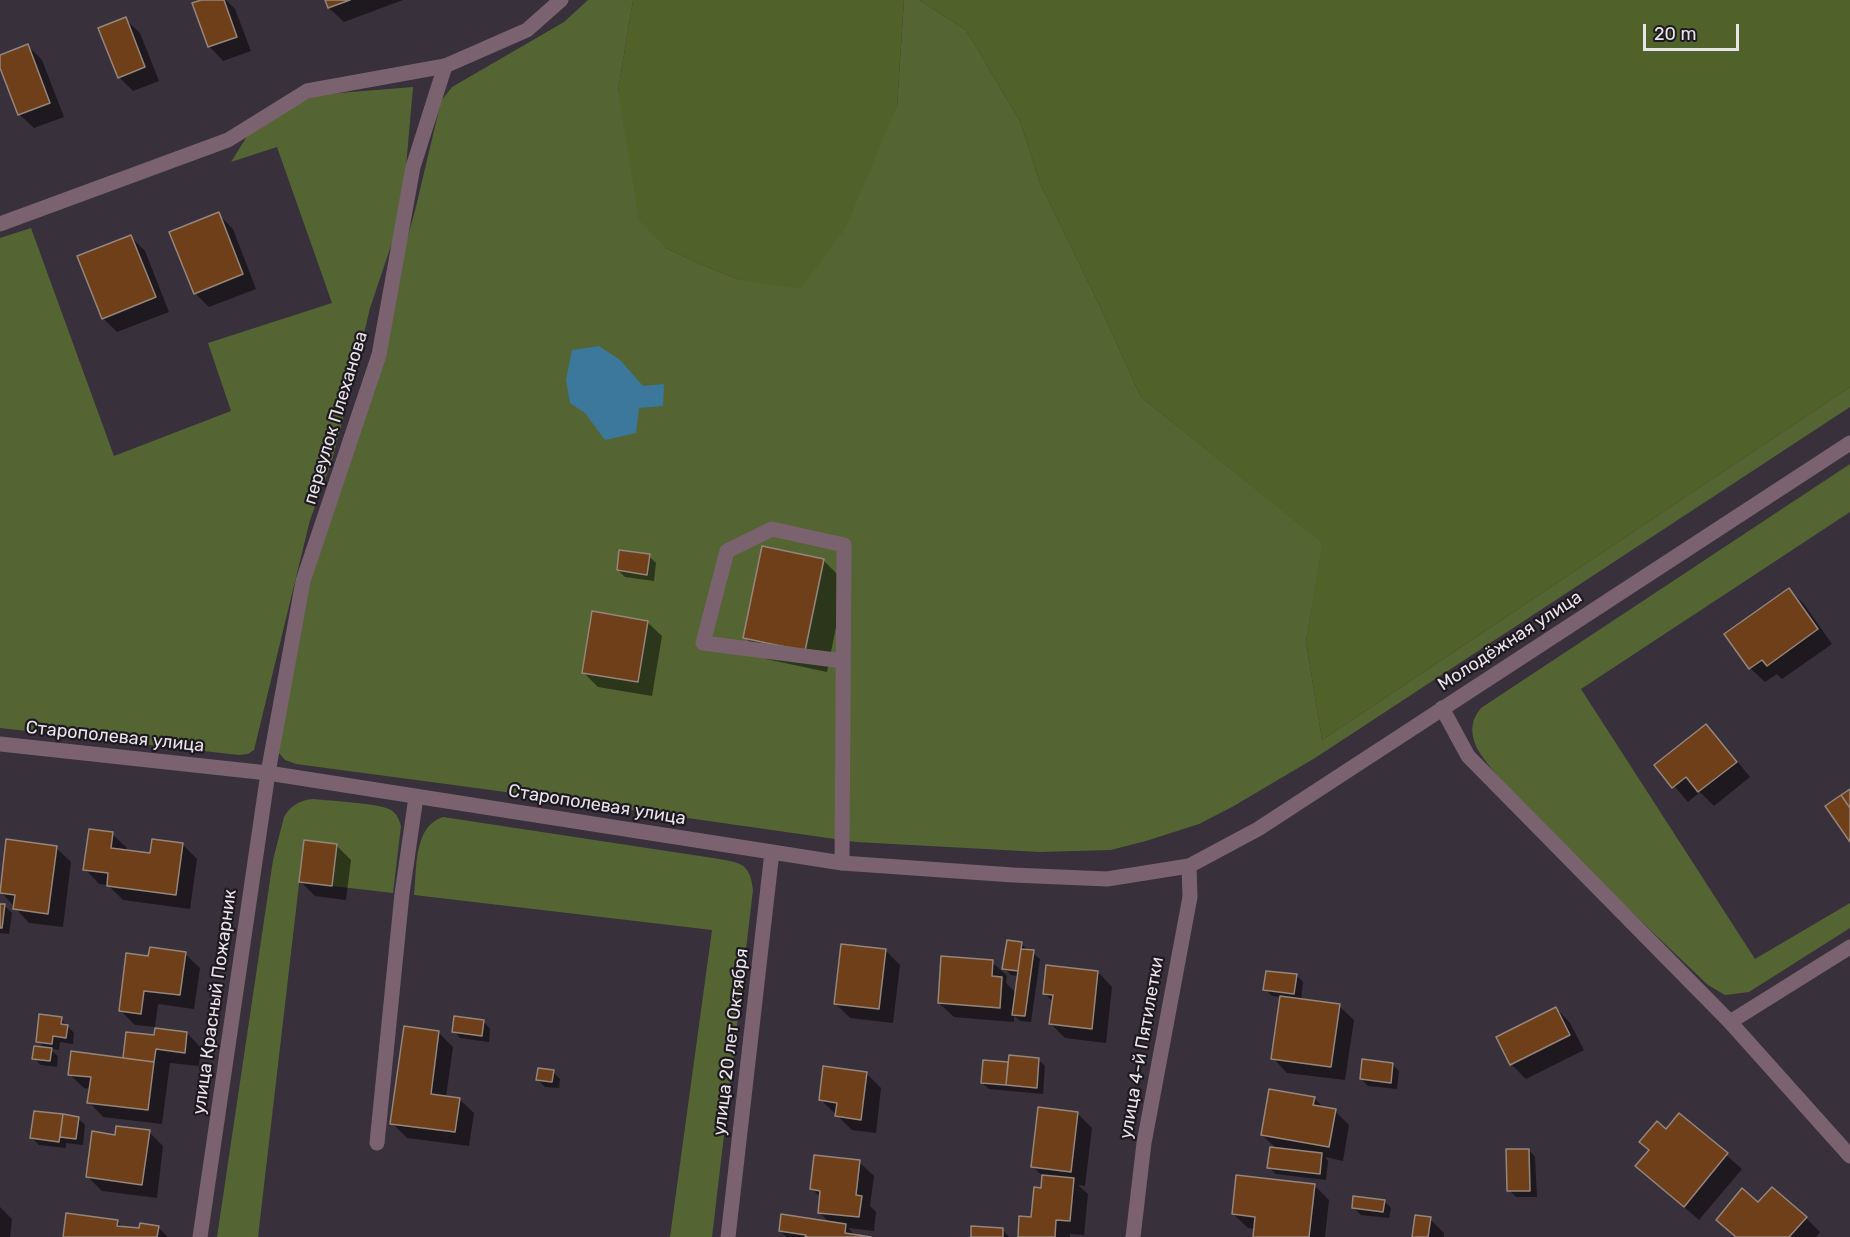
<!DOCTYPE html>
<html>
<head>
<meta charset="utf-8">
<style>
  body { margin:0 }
  #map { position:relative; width:1850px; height:1237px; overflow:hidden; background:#38303b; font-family:Rubik,sans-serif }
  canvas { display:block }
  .scale { position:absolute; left:1643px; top:24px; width:96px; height:27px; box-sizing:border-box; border:3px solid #e9e4eb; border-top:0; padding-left:8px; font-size:18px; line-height:21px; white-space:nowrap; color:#e9e4eb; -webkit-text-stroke:4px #1d191e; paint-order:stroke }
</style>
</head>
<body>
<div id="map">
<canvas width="1850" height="1237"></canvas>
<div class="scale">20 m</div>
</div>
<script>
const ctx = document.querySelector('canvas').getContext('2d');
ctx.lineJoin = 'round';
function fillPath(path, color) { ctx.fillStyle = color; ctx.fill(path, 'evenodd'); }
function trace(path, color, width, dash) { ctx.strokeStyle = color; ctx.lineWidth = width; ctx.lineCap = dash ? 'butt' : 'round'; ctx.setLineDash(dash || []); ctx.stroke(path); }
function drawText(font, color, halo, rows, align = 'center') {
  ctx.font = font + ' Rubik,sans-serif'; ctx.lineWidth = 4.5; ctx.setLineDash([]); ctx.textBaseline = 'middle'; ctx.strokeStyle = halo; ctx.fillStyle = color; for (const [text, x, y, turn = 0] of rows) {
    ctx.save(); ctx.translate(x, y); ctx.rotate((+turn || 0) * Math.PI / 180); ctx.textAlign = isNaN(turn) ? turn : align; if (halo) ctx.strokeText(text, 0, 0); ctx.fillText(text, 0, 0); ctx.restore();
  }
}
fillPath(new Path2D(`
  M 588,0 L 633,0 L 618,91 L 666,248 L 700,264 L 740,280 L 897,106 L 904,0 L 919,0 L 966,30 L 1020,121 L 1040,183 L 1097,300 L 1141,397 L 1323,543 L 1306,641 L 1322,740 L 1850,387 L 1850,407 L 1315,758 L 1232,807 L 1199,824 L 1146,841 L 1111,850 L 1040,852 L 856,842 L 491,790 L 296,764 L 285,760 L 279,753 L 309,576 L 415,211 L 441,101 L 452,87 L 564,22 Z
  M 413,87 L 402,213 L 370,308 L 353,380 L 331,464 L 310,520 L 254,750 L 248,754 L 239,755 L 0,728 L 0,238 L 31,228 L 114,456 L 231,411 L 208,343 L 332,303 L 277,147 L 231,162 L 251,130 L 315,95 Z
  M 1850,464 L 1850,512 L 1581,689 L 1755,959 L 1850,903 L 1850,928 L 1749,992 L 1725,995 L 1708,985 C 1650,930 1593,875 1538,818 C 1522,801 1485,766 1476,746 C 1470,731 1471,720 1481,708 Z
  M 314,799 C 331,801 378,803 391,810 C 397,814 399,819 401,826 L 393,893 L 332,886 L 337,844 L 304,841 L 258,1237 L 217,1237 L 273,860 L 284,817 C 291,805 300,800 314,799 Z
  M 443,817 L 713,858 C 739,863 750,861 753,890 L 712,1237 L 670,1237 L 712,930 L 414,895 C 417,870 413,826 443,817 Z`), '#546533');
fillPath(new Path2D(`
  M 633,0 L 904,0 L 897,106 L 846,227 L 800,289 L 740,280 L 700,264 L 666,248 L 639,220 L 618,91 Z
  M 919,0 L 1850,0 L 1850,387 L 1322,740 L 1306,641 L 1322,543 L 1141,397 L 1097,300 L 1040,183 L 1020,121 L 966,30 Z`), '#50622a');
fillPath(new Path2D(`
  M 599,346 L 620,360 L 643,386 L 664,384 L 663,406 L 639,408 L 636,433 L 605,440 L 585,413 L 570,403 L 566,380 L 572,350 Z`), '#3c789b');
fillPath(new Path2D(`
  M 205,0 L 226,0 L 235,9 L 251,51 L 223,61 L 209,46 Z
  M 326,0 L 403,0 L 344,22 L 329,8 Z
  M 125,19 L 140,33 L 159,81 L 133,91 L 119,77 Z
  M 28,46 L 42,60 L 64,117 L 34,128 L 19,114 L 0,63 L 0,56 Z
  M 218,214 L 233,229 L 256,289 L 209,307 L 195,293 Z
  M 131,237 L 145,251 L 169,312 L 117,332 L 103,318 Z
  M 649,556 L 656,563 L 654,581 L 625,577 L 618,570 Z
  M 824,561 L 845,582 L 827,672 L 766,659 L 745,637 Z
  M 1789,590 L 1804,604 L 1832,644 L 1782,679 L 1777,674 L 1765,682 L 1750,668 Z
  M 647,622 L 662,636 L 652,696 L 598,687 L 583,672 Z
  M 1706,726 L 1720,740 L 1750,777 L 1714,806 L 1700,792 L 1688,802 L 1656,765 Z
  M 112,834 L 127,848 L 127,851 L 152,855 L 182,844 L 197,859 L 190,909 L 123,900 L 108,885 L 99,884 L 85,869 Z
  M 336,845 L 351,860 L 346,900 L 315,896 L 301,882 Z
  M 56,848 L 71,862 L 63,927 L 29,923 L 1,892 Z
  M 0,905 L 5,906 L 12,913 L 9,934 L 0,933 Z
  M 1021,944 L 1040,959 L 1031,1022 L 1020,1021 L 1014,1015 L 1014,1022 L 954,1017 L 939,1003 L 992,962 L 1007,976 L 1006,983 L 1016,993 L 1019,976 L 1011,975 L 1004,968 Z
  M 885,950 L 900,965 L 893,1023 L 850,1018 L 836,1004 Z
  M 185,954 L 200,968 L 194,1009 L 158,1004 L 155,1027 L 135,1025 L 120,1010 L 150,958 Z
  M 1098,972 L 1112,987 L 1106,1043 L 1065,1038 L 1051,1024 L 1053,1002 L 1044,993 Z
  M 1296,975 L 1303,982 L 1301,1000 L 1339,1006 L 1354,1020 L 1345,1080 L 1287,1073 L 1273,1058 L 1281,997 L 1272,996 L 1265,989 Z
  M 1556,1008 L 1570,1023 L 1584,1050 L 1526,1079 L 1511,1064 L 1498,1038 Z
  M 61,1019 L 74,1033 L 73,1044 L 60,1042 L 59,1050 L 50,1049 L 58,1056 L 57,1067 L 41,1065 L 34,1058 L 45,1049 L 38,1041 Z
  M 484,1022 L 490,1029 L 489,1042 L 460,1038 L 454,1031 Z
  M 438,1032 L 453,1047 L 446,1097 L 459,1099 L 474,1113 L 469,1146 L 407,1138 L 392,1123 Z
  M 187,1033 L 201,1048 L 199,1066 L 170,1063 L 162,1124 L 103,1117 L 89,1102 L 90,1089 L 84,1088 L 69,1074 L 124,1059 L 156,1037 Z
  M 1039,1060 L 1045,1066 L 1043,1094 L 989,1089 L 982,1083 L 984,1061 L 1009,1064 Z
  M 1392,1064 L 1399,1071 L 1397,1089 L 1368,1086 L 1361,1079 Z
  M 553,1072 L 560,1079 L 559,1088 L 545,1087 L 538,1080 Z
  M 867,1074 L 881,1088 L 876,1133 L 852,1130 L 821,1100 Z
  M 1314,1098 L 1325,1109 L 1335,1111 L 1349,1125 L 1343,1161 L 1325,1157 L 1328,1161 L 1326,1180 L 1276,1174 L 1269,1168 L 1277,1149 L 1262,1135 Z
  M 35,1113 L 78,1118 L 85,1125 L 83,1145 L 66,1143 L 66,1148 L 39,1145 L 32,1138 Z
  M 1077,1113 L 1092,1128 L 1085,1186 L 1078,1185 L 1088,1194 L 1084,1235 L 1070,1234 L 1070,1237 L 1021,1237 L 1032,1219 L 1042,1190 L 1044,1177 L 1033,1167 Z
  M 1680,1115 L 1742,1169 L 1699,1220 L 1637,1166 Z
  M 149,1132 L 163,1146 L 157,1198 L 102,1191 L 88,1177 L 117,1136 Z
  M 1529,1150 L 1535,1157 L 1537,1197 L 1516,1197 L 1509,1190 Z
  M 859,1162 L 874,1176 L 870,1206 L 876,1212 L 874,1231 L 848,1228 L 856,1236 L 861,1237 L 787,1237 L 780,1231 L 830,1223 L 819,1212 L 821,1198 L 812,1189 Z
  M 1315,1186 L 1329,1200 L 1325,1237 L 1254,1237 L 1255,1229 L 1248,1228 L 1233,1214 Z
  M 1384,1201 L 1391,1208 L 1389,1218 L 1361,1215 L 1354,1208 Z
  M 0,1207 L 12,1219 L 10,1237 L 0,1237 Z
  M 1806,1218 L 1820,1232 L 1816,1237 L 1736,1237 L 1718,1219 Z
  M 1430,1219 L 1444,1233 L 1444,1237 L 1414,1237 Z
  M 117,1221 L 124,1228 L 140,1230 L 158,1227 L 168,1237 L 64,1237 Z
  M 1003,1230 L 1009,1237 L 972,1237 Z`), '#0007');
const building = new Path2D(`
  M 201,0 L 224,0 L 237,37 L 208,47 L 192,3 Z
  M 325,0 L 350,0 L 328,8 Z
  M 126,17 L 145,67 L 118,78 L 98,28 Z
  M 28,44 L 50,103 L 18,115 L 0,68 L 0,55 Z
  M 219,212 L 243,274 L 194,294 L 169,232 Z
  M 131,235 L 156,297 L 102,319 L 77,256 Z
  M 762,546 L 824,559 L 805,651 L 743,638 Z
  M 619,550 L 650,554 L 647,575 L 617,570 Z
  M 1789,588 L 1818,629 L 1767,666 L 1762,660 L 1749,669 L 1724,634 Z
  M 592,611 L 648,621 L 638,682 L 582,673 Z
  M 1706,724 L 1737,762 L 1698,792 L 1686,777 L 1672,788 L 1654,765 Z
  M 1850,789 L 1850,808 L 1841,795 Z
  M 1841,795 L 1850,808 L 1850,842 L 1825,806 Z
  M 89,829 L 113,832 L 111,848 L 150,853 L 152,839 L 183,843 L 176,895 L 107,886 L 108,873 L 83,870 Z
  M 6,839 L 57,846 L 48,914 L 13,909 L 15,895 L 0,893 Z
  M 304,840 L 337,844 L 332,886 L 299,882 Z
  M 0,904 L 5,904 L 2,928 L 0,928 Z
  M 1007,940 L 1022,942 L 1018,971 L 1002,969 Z
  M 841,944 L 886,949 L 879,1009 L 834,1004 Z
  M 150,947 L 186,952 L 180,995 L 144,991 L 141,1014 L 119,1011 L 126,953 L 148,956 Z
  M 1021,949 L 1034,950 L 1025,1016 L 1012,1015 Z
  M 941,956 L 993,960 L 992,976 L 1002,977 L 1000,1008 L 938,1003 Z
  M 1046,965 L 1098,971 L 1092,1029 L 1049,1024 L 1053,995 L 1043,994 Z
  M 1266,971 L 1297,974 L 1294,994 L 1263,990 Z
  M 1280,996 L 1340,1004 L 1331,1067 L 1271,1059 Z
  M 1556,1007 L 1570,1035 L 1510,1065 L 1496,1037 Z
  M 39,1014 L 62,1017 L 61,1024 L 68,1025 L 66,1038 L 53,1036 L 52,1044 L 36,1042 Z
  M 454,1016 L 484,1020 L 482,1036 L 452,1032 Z
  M 404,1026 L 439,1031 L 431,1094 L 460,1098 L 455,1132 L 390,1124 Z
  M 155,1028 L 187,1032 L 185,1053 L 156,1049 L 154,1062 L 123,1058 L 126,1032 L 154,1035 Z
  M 34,1046 L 52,1048 L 50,1061 L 32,1059 Z
  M 71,1051 L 154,1062 L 148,1110 L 87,1103 L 91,1077 L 68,1075 Z
  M 1009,1055 L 1039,1058 L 1037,1088 L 1006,1085 Z
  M 1362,1059 L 1393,1063 L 1391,1083 L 1360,1079 Z
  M 983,1060 L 1008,1062 L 1006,1085 L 981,1083 Z
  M 823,1066 L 867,1072 L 861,1120 L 835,1116 L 837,1103 L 819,1100 Z
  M 538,1068 L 554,1070 L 552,1082 L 536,1080 Z
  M 1269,1089 L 1315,1097 L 1313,1105 L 1336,1109 L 1329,1147 L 1261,1135 Z
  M 1038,1107 L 1078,1112 L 1071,1172 L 1031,1167 Z
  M 34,1111 L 63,1114 L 59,1142 L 30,1138 Z
  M 1679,1113 L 1728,1153 L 1684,1207 L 1635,1166 L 1649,1150 L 1639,1142 L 1657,1121 L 1666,1129 Z
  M 63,1114 L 79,1117 L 76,1139 L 60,1137 Z
  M 116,1126 L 150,1130 L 142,1185 L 86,1177 L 92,1131 L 115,1135 Z
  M 1270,1147 L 1322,1153 L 1320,1174 L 1267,1168 Z
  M 1506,1149 L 1529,1149 L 1530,1191 L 1507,1191 Z
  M 814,1155 L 860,1160 L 856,1195 L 862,1196 L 859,1217 L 818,1213 L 820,1191 L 810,1189 Z
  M 1042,1175 L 1074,1178 L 1070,1221 L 1056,1220 L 1055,1237 L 1018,1237 L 1019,1216 L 1031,1217 L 1034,1187 L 1041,1188 Z
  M 1236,1175 L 1315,1184 L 1309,1237 L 1253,1237 L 1255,1217 L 1232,1214 Z
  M 1772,1187 L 1807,1217 L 1789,1237 L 1736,1237 L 1716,1220 L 1742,1188 L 1758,1202 Z
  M 1353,1196 L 1385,1200 L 1383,1212 L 1352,1208 Z
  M 66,1213 L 118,1220 L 117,1226 L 139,1228 L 140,1223 L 159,1226 L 157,1237 L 63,1237 Z
  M 781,1214 L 846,1224 L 845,1233 L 871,1237 L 805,1237 L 806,1235 L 779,1231 Z
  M 1415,1215 L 1431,1217 L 1428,1237 L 1412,1237 Z
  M 971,1226 L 1003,1228 L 1003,1237 L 971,1237 Z`);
fillPath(building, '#6e3f18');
trace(building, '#95867d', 1.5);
trace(new Path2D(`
  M 0,224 L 228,140 L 307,91 L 445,66
  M 1442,708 L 1468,756 L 1730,1022 L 1850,947
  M 842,863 L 844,545 L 772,529 L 727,551 L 703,643 L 843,661
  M 1730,1022 L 1850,1156
  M 377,1143 L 402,894 L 416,797`), '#7b626f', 15);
trace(new Path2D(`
  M 0,744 L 268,773 L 842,863 L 1013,875 L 1107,879 L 1189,866 L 1258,829 L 1850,443
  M 200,1237 L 268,773 L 303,581 L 379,355 L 413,167 L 445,66 L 527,30 L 561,0
  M 728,1237 L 772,852
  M 1133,1237 L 1144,1143 L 1190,897 L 1189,866`), '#7b626f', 15);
drawText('18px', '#e9e4eb', '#1d191e', [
  ["переулок Плеханова",336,418,-73],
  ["Молодёжная улица",1510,641,-33],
  ["Старополевая улица",115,737,6],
  ["Старополевая улица",597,805,9],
  ["улица Красный Пожарник",215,1002,-82],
  ["улица 20 лет Октября",731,1042,-83],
  ["улица 4-й Пятилетки",1142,1048,-80]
]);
</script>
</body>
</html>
